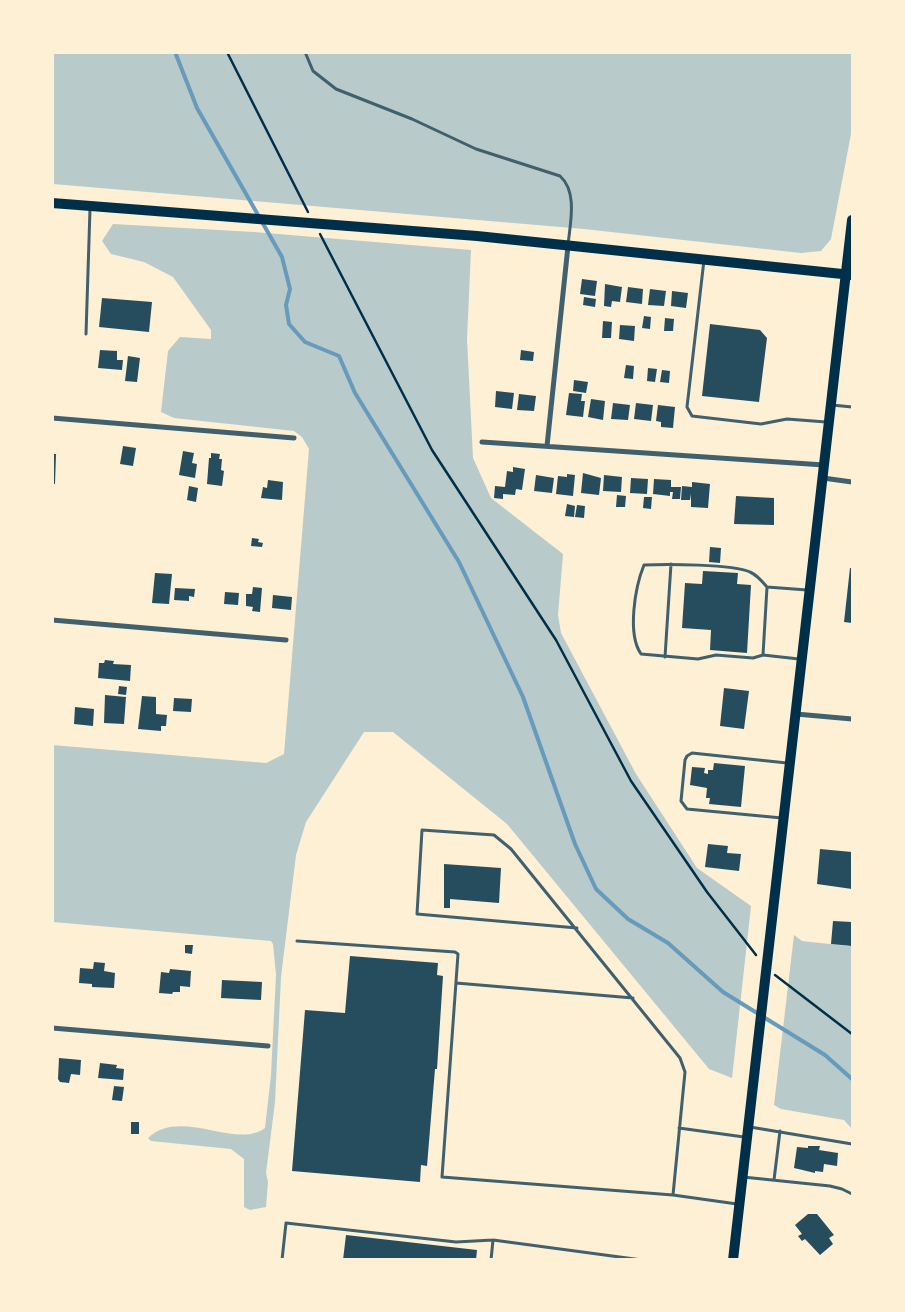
<!DOCTYPE html>
<html>
<head>
<meta charset="utf-8">
<style>
  body { margin:0 }
  #map { position:relative; width:905px; height:1312px; overflow:hidden; background:#fdf0d5; font-family:"Fira Sans",sans-serif }
  canvas { display:block }
  .frame { position:absolute; inset:0; border:54px solid #fdf0d5; pointer-events:none }
</style>
</head>
<body>
<div id="map">
<canvas width="905" height="1312"></canvas>
<div class="frame"></div>
</div>
<script>
const ctx = document.querySelector('canvas').getContext('2d');
ctx.lineJoin = 'round';
function fillPath(path, color) { ctx.fillStyle = color; ctx.fill(path, 'evenodd'); }
function trace(path, color, width, dash) { ctx.strokeStyle = color; ctx.lineWidth = width; ctx.lineCap = dash ? 'butt' : 'round'; ctx.setLineDash(dash || []); ctx.stroke(path); }
fillPath(new Path2D(`
  M 52,53 L 852,53 L 851,134 L 831,239 L 821,251 L 801,253 L 584,229 L 53,184 Z
  M 113,224 L 254,232 L 471,250 L 467,339 L 473,458 L 491,498 L 563,554 L 558,615 L 561,633 L 636,774 L 697,868 L 751,906 L 732,1078 L 709,1069 L 507,824 L 393,732 L 364,732 L 306,822 L 296,855 L 281,977 L 275,1102 L 266,1173 L 268,1182 L 266,1207 L 250,1210 L 244,1207 L 244,1159 L 231,1149 L 151,1141 L 148,1138 C 181,1107 236,1150 265,1128 L 271,1075 L 276,975 L 273,944 L 271,941 L 53,922 L 52,745 L 266,763 L 284,754 L 309,449 L 302,437 L 294,431 L 174,418 L 161,412 L 168,351 L 180,337 L 211,339 L 211,330 L 173,277 L 144,262 L 111,254 L 102,241 Z
  M 794,935 L 802,941 L 848,946 L 852,944 L 852,1129 L 844,1120 L 781,1109 L 774,1105 Z`), '#b9caca');
trace(new Path2D(`
  M 175,52 L 197,108 L 282,257 L 290,289 L 286,305 L 289,324 L 305,342 L 339,356 L 355,393 L 459,562 L 523,697 L 575,844 L 596,889 L 628,919 L 668,943 L 723,992 L 825,1055 L 852,1079`), '#669bbc', 4);
fillPath(new Path2D(`
  M 582,279 L 597,281 L 595,296 L 580,294 Z
  M 605,284 L 622,287 L 620,302 L 612,301 L 611,307 L 604,306 Z
  M 628,287 L 643,289 L 642,304 L 626,302 Z
  M 650,289 L 666,291 L 664,306 L 648,305 Z
  M 672,291 L 688,293 L 686,308 L 671,306 Z
  M 584,297 L 596,299 L 595,307 L 583,305 Z
  M 102,298 L 152,302 L 149,332 L 99,327 Z
  M 644,316 L 651,317 L 650,329 L 642,328 Z
  M 665,318 L 674,319 L 673,331 L 664,331 Z
  M 603,321 L 612,322 L 611,338 L 602,338 Z
  M 710,324 L 760,330 L 767,338 L 759,402 L 702,396 Z
  M 620,325 L 635,326 L 634,341 L 619,339 Z
  M 100,350 L 117,351 L 117,360 L 123,360 L 122,370 L 98,368 Z
  M 521,350 L 534,352 L 533,361 L 520,360 Z
  M 128,356 L 140,358 L 137,382 L 125,381 Z
  M 626,365 L 634,366 L 633,379 L 624,378 Z
  M 648,368 L 657,369 L 655,382 L 647,381 Z
  M 662,370 L 670,371 L 669,383 L 660,382 Z
  M 574,380 L 588,382 L 586,393 L 573,391 Z
  M 496,391 L 514,393 L 512,409 L 495,407 Z
  M 569,393 L 582,394 L 581,401 L 585,401 L 583,417 L 566,415 Z
  M 519,394 L 536,396 L 534,411 L 517,410 Z
  M 591,399 L 605,401 L 603,420 L 588,417 Z
  M 613,403 L 630,405 L 628,420 L 611,419 Z
  M 636,403 L 653,405 L 651,421 L 634,419 Z
  M 658,405 L 675,407 L 673,428 L 661,427 L 661,422 L 656,421 Z
  M 123,446 L 136,448 L 133,466 L 120,464 Z
  M 183,451 L 194,453 L 192,463 L 197,464 L 195,478 L 179,475 Z
  M 211,453 L 220,454 L 219,459 L 222,459 L 221,470 L 224,471 L 222,486 L 207,484 L 209,458 L 211,458 Z
  M 52,454 L 56,454 L 55,484 L 52,484 Z
  M 513,467 L 525,469 L 522,490 L 516,489 L 515,495 L 503,494 L 503,499 L 494,498 L 495,486 L 505,487 L 507,471 L 513,472 Z
  M 583,473 L 601,478 L 599,495 L 581,493 Z
  M 567,474 L 575,475 L 573,496 L 556,494 L 558,476 L 567,477 Z
  M 536,475 L 554,478 L 552,493 L 534,491 Z
  M 604,475 L 622,477 L 621,492 L 603,491 Z
  M 631,478 L 648,479 L 647,494 L 630,493 Z
  M 654,479 L 671,480 L 671,487 L 681,487 L 680,499 L 672,499 L 673,492 L 670,492 L 670,496 L 653,494 Z
  M 268,480 L 283,482 L 282,500 L 261,498 L 263,487 L 267,488 Z
  M 692,482 L 710,484 L 708,508 L 691,507 L 691,494 L 690,500 L 681,500 L 682,486 L 692,487 Z
  M 189,486 L 198,488 L 196,502 L 187,500 Z
  M 617,495 L 626,496 L 625,507 L 616,507 Z
  M 736,496 L 774,498 L 774,525 L 734,524 Z
  M 644,497 L 652,497 L 651,509 L 643,508 Z
  M 567,504 L 575,506 L 574,517 L 565,516 Z
  M 577,505 L 585,506 L 584,518 L 575,517 Z
  M 252,538 L 259,539 L 258,542 L 263,543 L 262,547 L 251,546 Z
  M 710,547 L 721,548 L 720,563 L 709,562 Z
  M 850,568 L 852,568 L 852,623 L 844,622 Z
  M 703,571 L 738,573 L 737,584 L 751,585 L 747,653 L 710,650 L 711,630 L 682,628 L 685,583 L 702,584 Z
  M 155,573 L 172,574 L 169,604 L 152,603 Z
  M 253,587 L 262,588 L 260,612 L 252,611 L 253,607 L 246,606 L 246,594 L 252,594 Z
  M 175,588 L 195,589 L 194,597 L 189,596 L 189,601 L 174,600 Z
  M 225,592 L 239,593 L 238,605 L 224,604 Z
  M 273,595 L 292,597 L 291,610 L 272,608 Z
  M 105,660 L 114,661 L 113,664 L 131,665 L 130,681 L 98,678 L 99,663 L 104,663 Z
  M 119,686 L 127,687 L 126,695 L 118,694 Z
  M 724,688 L 749,691 L 744,729 L 720,726 Z
  M 105,695 L 126,697 L 124,724 L 104,723 Z
  M 142,696 L 156,697 L 156,714 L 167,715 L 166,726 L 161,726 L 161,731 L 138,729 Z
  M 174,698 L 192,699 L 191,712 L 173,711 Z
  M 75,707 L 94,709 L 93,726 L 74,724 Z
  M 714,763 L 745,766 L 741,807 L 709,804 L 710,798 L 706,798 L 707,788 L 690,785 L 692,767 L 705,768 L 704,773 L 708,774 L 708,770 L 713,770 Z
  M 708,844 L 728,846 L 727,853 L 741,854 L 739,871 L 705,867 Z
  M 820,849 L 852,852 L 852,889 L 817,884 Z
  M 444,864 L 501,868 L 499,903 L 450,899 L 450,908 L 444,908 Z
  M 833,921 L 852,922 L 852,946 L 831,944 Z
  M 185,945 L 193,945 L 192,954 L 185,953 Z
  M 350,956 L 438,963 L 437,975 L 443,976 L 437,1069 L 435,1069 L 427,1166 L 421,1165 L 420,1182 L 292,1171 L 305,1010 L 345,1013 Z
  M 94,962 L 105,963 L 104,971 L 115,973 L 114,988 L 92,987 L 92,984 L 79,983 L 80,968 L 93,969 Z
  M 170,969 L 191,971 L 190,987 L 180,986 L 180,992 L 173,992 L 172,994 L 159,993 L 161,972 L 169,973 Z
  M 222,980 L 262,982 L 261,1000 L 221,998 Z
  M 59,1058 L 81,1060 L 80,1075 L 71,1074 L 69,1083 L 60,1082 L 58,1079 Z
  M 100,1063 L 117,1065 L 116,1068 L 124,1069 L 123,1080 L 98,1078 Z
  M 114,1086 L 124,1087 L 122,1101 L 112,1100 Z
  M 131,1122 L 139,1122 L 139,1134 L 131,1134 Z
  M 808,1146 L 820,1146 L 819,1150 L 838,1153 L 837,1166 L 824,1164 L 823,1172 L 815,1171 L 815,1173 L 794,1168 L 797,1147 L 808,1148 Z
  M 808,1214 L 817,1214 L 834,1235 L 829,1238 L 833,1244 L 820,1255 L 805,1239 L 802,1241 L 798,1236 L 802,1234 L 795,1225 Z
  M 346,1235 L 477,1250 L 476,1260 L 343,1260 Z`), '#264d5e');
trace(new Path2D(`
  M 227,52 L 308,212
  M 320,234 L 432,450 L 556,640 L 631,781 L 707,892 L 756,955
  M 775,975 L 852,1034`), '#003049', 2.5);
trace(new Path2D(`
  M 305,52 L 313,71 L 336,89 L 412,119 L 476,149 L 560,176 C 578,192 570,224 568,245
  M 704,260 L 687,407 L 692,416 L 761,424 L 787,419 L 826,422
  M 86,334 L 90,209
  M 832,405 L 852,407
  M 763,655 L 767,587
  M 665,657 L 671,564
  M 799,659 L 763,655 L 753,658 L 716,655 L 698,659 L 641,654 C 627,634 635,587 644,565 C 665,564 733,564 750,572 C 757,575 762,581 767,587 L 807,590
  M 782,818 L 687,809 L 681,801 L 685,760 L 687,756 L 692,753 L 787,763
  M 577,928 L 417,914 L 422,830 L 494,835 L 511,849 L 680,1058 L 685,1072 L 673,1195
  M 297,941 L 455,952 L 458,954 L 442,1177 L 673,1195 L 737,1204
  M 456,983 L 633,998
  M 750,1127 L 852,1144
  M 679,1128 L 744,1137
  M 743,1177 L 830,1186 L 842,1189 L 852,1194
  M 774,1180 L 780,1131
  M 282,1260 L 286,1223 L 456,1242 L 493,1240 L 642,1260
  M 491,1260 L 493,1240`), '#3f606c', 3);
trace(new Path2D(`
  M 52,418 L 294,438
  M 482,442 L 824,465
  M 547,446 L 568,246
  M 823,478 L 852,482
  M 52,620 L 286,640
  M 796,714 L 852,719
  M 52,1028 L 268,1046`), '#3f606c', 5);
trace(new Path2D(`
  M 52,203 L 477,236 L 852,275`), '#003049', 10);
trace(new Path2D(`
  M 733,1260 L 852,220`), '#003049', 10);
</script>
</body>
</html>
